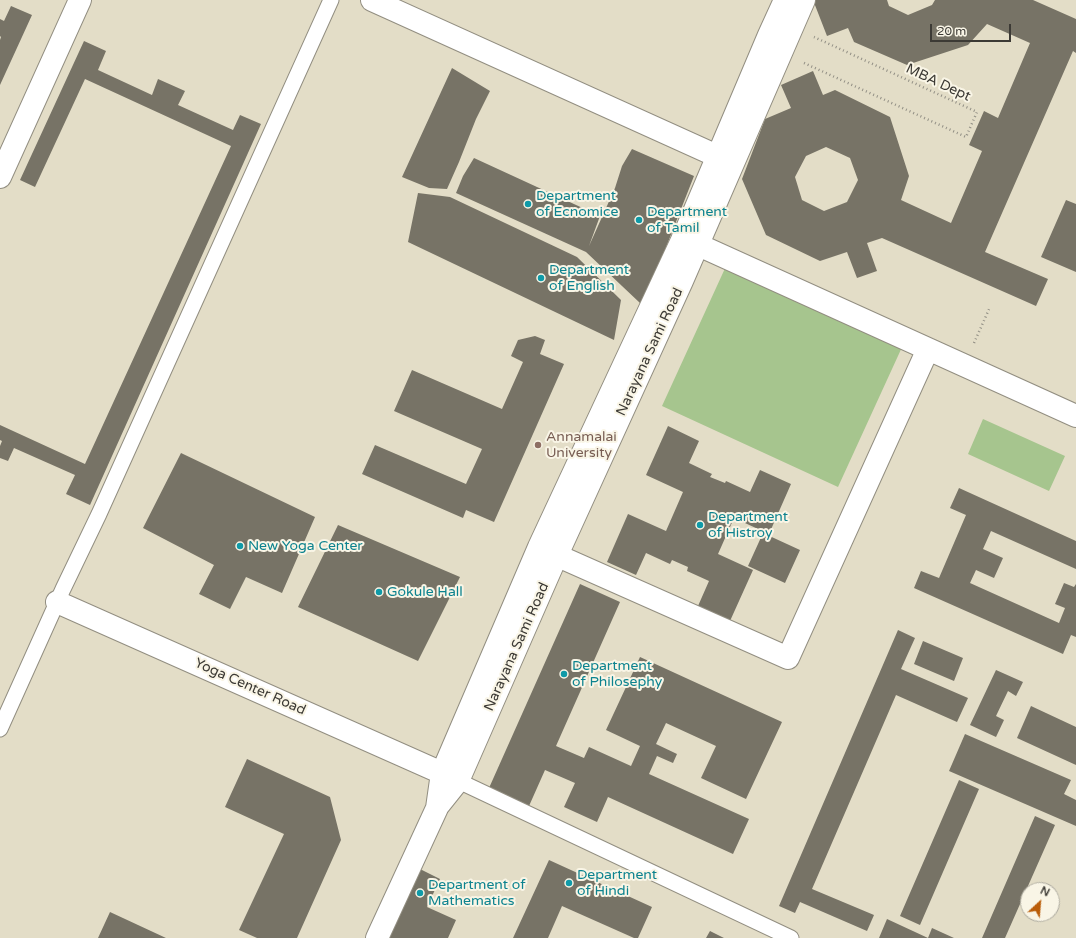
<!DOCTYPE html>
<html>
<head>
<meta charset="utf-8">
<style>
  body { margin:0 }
  #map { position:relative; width:1076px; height:938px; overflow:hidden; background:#ece8d9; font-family:"Varela Round",sans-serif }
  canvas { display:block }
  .north { position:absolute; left:1020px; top:882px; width:40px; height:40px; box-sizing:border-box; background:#f9f5e6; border:1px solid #adaa9f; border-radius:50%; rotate:26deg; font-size:11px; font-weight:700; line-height:16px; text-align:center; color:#3c3a35 }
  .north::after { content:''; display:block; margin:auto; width:14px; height:18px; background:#ba5d09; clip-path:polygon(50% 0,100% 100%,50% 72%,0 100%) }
  .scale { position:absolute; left:930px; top:24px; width:81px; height:18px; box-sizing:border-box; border:2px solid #3c3a35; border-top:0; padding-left:5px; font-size:12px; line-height:14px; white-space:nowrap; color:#3c3a35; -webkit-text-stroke:3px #f9f5e6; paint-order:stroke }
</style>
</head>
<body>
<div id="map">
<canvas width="1076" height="938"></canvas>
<div class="north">N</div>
<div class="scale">20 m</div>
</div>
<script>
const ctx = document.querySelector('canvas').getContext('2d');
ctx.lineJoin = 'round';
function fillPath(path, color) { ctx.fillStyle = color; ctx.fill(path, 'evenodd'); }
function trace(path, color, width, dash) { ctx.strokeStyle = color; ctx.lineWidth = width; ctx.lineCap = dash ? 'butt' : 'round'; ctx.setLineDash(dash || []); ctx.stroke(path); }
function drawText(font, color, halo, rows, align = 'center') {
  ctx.font = font + ' "Varela Round",sans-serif'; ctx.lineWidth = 4; ctx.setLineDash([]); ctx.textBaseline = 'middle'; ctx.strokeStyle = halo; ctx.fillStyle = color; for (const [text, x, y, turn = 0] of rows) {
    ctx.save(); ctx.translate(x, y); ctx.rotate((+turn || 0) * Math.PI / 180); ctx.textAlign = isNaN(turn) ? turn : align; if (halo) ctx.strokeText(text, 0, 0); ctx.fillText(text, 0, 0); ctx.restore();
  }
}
fillPath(new Path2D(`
  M 0,0 L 1076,0 L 1076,938 L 0,938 ZM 1028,890 L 1052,890 L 1052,914 L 1028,914 Z`), '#e3ddc7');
fillPath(new Path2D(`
  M 727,264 L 903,345 L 838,487 L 662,406 Z
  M 983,419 L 1065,456 L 1049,491 L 968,454 Z`), '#a6c58e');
fillPath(new Path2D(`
  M 813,0 L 887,0 L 889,6 L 908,15 L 932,5 L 935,0 L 1033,0 L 1076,19 L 1076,53 L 1073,51 L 985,252 L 1048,279 L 1036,306 L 882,238 L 867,243 L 877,271 L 857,278 L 847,252 L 820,261 L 766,235 L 742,179 L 765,119 L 791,108 L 781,85 L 813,71 L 823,95 L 835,90 L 890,117 L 909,176 L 901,200 L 951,223 L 982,151 L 969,145 L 984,111 L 998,118 L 1030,43 L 987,24 L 968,45 L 907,65 L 854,42 L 848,28 L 827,36 ZM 826,147 L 850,158 L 858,180 L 847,202 L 824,211 L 802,200 L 795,177 L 806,156 Z
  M 11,6 L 32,15 L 0,85 L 0,40 L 1,37 L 0,36 L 0,19 L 4,21 Z
  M 84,41 L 106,51 L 98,70 L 152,95 L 158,79 L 185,91 L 178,105 L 233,130 L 240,115 L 261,124 L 90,505 L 66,494 L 75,475 L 14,448 L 8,461 L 0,458 L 0,446 L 2,441 L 0,440 L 0,425 L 85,464 L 231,146 L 85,79 L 35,187 L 20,180 Z
  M 452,68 L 490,91 L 476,119 L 459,162 L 447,189 L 429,188 L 402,177 Z
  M 632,149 L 694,176 L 652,283 L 640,303 L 586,252 L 456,193 L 463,176 L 474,158 L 600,216 L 589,246 L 615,188 L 622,166 Z
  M 418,193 L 450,197 L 577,257 L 621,300 L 614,340 L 408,242 Z
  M 1066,200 L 1076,204 L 1076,272 L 1041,257 Z
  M 535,336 L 545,340 L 540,354 L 564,364 L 494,522 L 466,510 L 463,518 L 362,474 L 375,445 L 466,484 L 482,449 L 394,411 L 412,370 L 502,409 L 523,362 L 511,356 L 518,340 Z
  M 668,426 L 699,441 L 689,463 L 712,474 L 710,477 L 725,483 L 726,481 L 750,492 L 760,470 L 791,484 L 769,534 L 734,518 L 718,554 L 753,570 L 730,621 L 698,606 L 709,581 L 687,571 L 688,567 L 672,560 L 670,564 L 646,553 L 636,575 L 607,562 L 628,514 L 666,531 L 683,492 L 646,475 Z
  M 181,453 L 315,517 L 282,593 L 246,577 L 230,609 L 199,594 L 214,565 L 143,528 Z
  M 959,488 L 1076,541 L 1076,569 L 991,531 L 983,549 L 1003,558 L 994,578 L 976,570 L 970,583 L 1059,623 L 1065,608 L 1055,604 L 1064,583 L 1074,587 L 1076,584 L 1076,637 L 1071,635 L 1063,654 L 914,588 L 921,571 L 939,578 L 966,515 L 950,508 Z
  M 338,525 L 460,577 L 418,661 L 298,607 Z
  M 763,533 L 800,550 L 785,583 L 748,566 Z
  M 580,584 L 620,602 L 556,746 L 584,758 L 589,747 L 631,766 L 640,746 L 606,730 L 640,657 L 782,722 L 746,799 L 701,778 L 716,746 L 666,723 L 656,744 L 677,754 L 673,763 L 657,756 L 649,774 L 749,819 L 733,854 L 608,797 L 597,822 L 564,807 L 575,783 L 545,770 L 529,806 L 489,788 Z
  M 898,630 L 915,638 L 901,669 L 968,698 L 957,722 L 896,695 L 812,889 L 874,915 L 867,931 L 800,902 L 795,913 L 779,906 Z
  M 923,641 L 963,658 L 954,681 L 914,664 Z
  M 996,670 L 1023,682 L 1016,696 L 1008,691 L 996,716 L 1004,720 L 996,737 L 970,725 Z
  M 1031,706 L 1076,727 L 1076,765 L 1017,738 Z
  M 965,734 L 1071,780 L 1064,794 L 1076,800 L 1076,826 L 949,771 Z
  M 247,759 L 330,797 L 341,840 L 297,938 L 257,938 L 239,930 L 284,834 L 225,807 Z
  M 959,780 L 979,789 L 920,925 L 900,916 Z
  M 1035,816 L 1055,825 L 1005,938 L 982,938 Z
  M 549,860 L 652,907 L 638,938 L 634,938 L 562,906 L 548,938 L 513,938 Z
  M 418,868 L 440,879 L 427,907 L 456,920 L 448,938 L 386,938 Z
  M 110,912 L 166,938 L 98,938 Z
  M 887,919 L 928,938 L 932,928 L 954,938 L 879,938 Z
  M 710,931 L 724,938 L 706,938 Z`), '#777366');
const service = new Path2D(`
  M 0,729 L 63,589 L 99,514 L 331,0
  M 450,777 L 791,938`);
const pedestrian = new Path2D(`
  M 372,0 L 717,156
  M 0,177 L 80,0
  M 683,238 L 928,349
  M 540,548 L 788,658 L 928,349 L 1076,416`);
const tertiary = new Path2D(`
  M 57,602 L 442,773
  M 438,806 L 458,781 L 557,555 L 682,281 L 804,0
  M 377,938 L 437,808 L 442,773 L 539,547 L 683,238 L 769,35 L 785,0`);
trace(service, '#928e81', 17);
trace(pedestrian, '#928e81', 24);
trace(tertiary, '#928e81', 24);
trace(new Path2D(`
  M 804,63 L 966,137 L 977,112 L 814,37
  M 974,343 L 990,307`), '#928f85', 2.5, [1, 3]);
trace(service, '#fff', 15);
trace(pedestrian, '#fff', 22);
trace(tertiary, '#fff', 22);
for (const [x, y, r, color] of [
  [528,204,4,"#0f9aa8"],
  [639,220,4,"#0f9aa8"],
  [541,278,4,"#0f9aa8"],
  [538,445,4,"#8d6e63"],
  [700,525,4,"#0f9aa8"],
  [240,546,4,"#0f9aa8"],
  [379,592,4,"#0f9aa8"],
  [564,674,4,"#0f9aa8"],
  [569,883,4,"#0f9aa8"],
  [420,893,4,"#0f9aa8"]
]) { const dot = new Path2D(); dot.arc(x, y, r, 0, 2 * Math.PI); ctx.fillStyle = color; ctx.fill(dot); trace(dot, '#f9f5e6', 1.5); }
drawText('14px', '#3c3a35', '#f9f5e6', [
  ["MBA Dept",938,83,25],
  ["Narayana Sami Road",650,352,-65],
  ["Narayana Sami Road",517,647,-66],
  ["Yoga Center Road",250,687,24]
]);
drawText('14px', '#0d838f', '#f9f5e6', [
  ["Department",536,196],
  ["of Ecnomice",536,212],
  ["Department",647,212],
  ["of Tamil",647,228],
  ["Department",549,270],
  ["of English",549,286],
  ["Department",708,517],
  ["of Histroy",708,533],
  ["New Yoga Center",248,546],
  ["Gokule Hall",387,592],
  ["Department",572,666],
  ["of Philosephy",572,682],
  ["Department",577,875],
  ["of Hindi",577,891],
  ["Department of",428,885],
  ["Mathematics",428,901]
], 'left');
drawText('14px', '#785e54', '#f9f5e6', [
  ["Annamalai",546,437],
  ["University",546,453]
], 'left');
</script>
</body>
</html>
